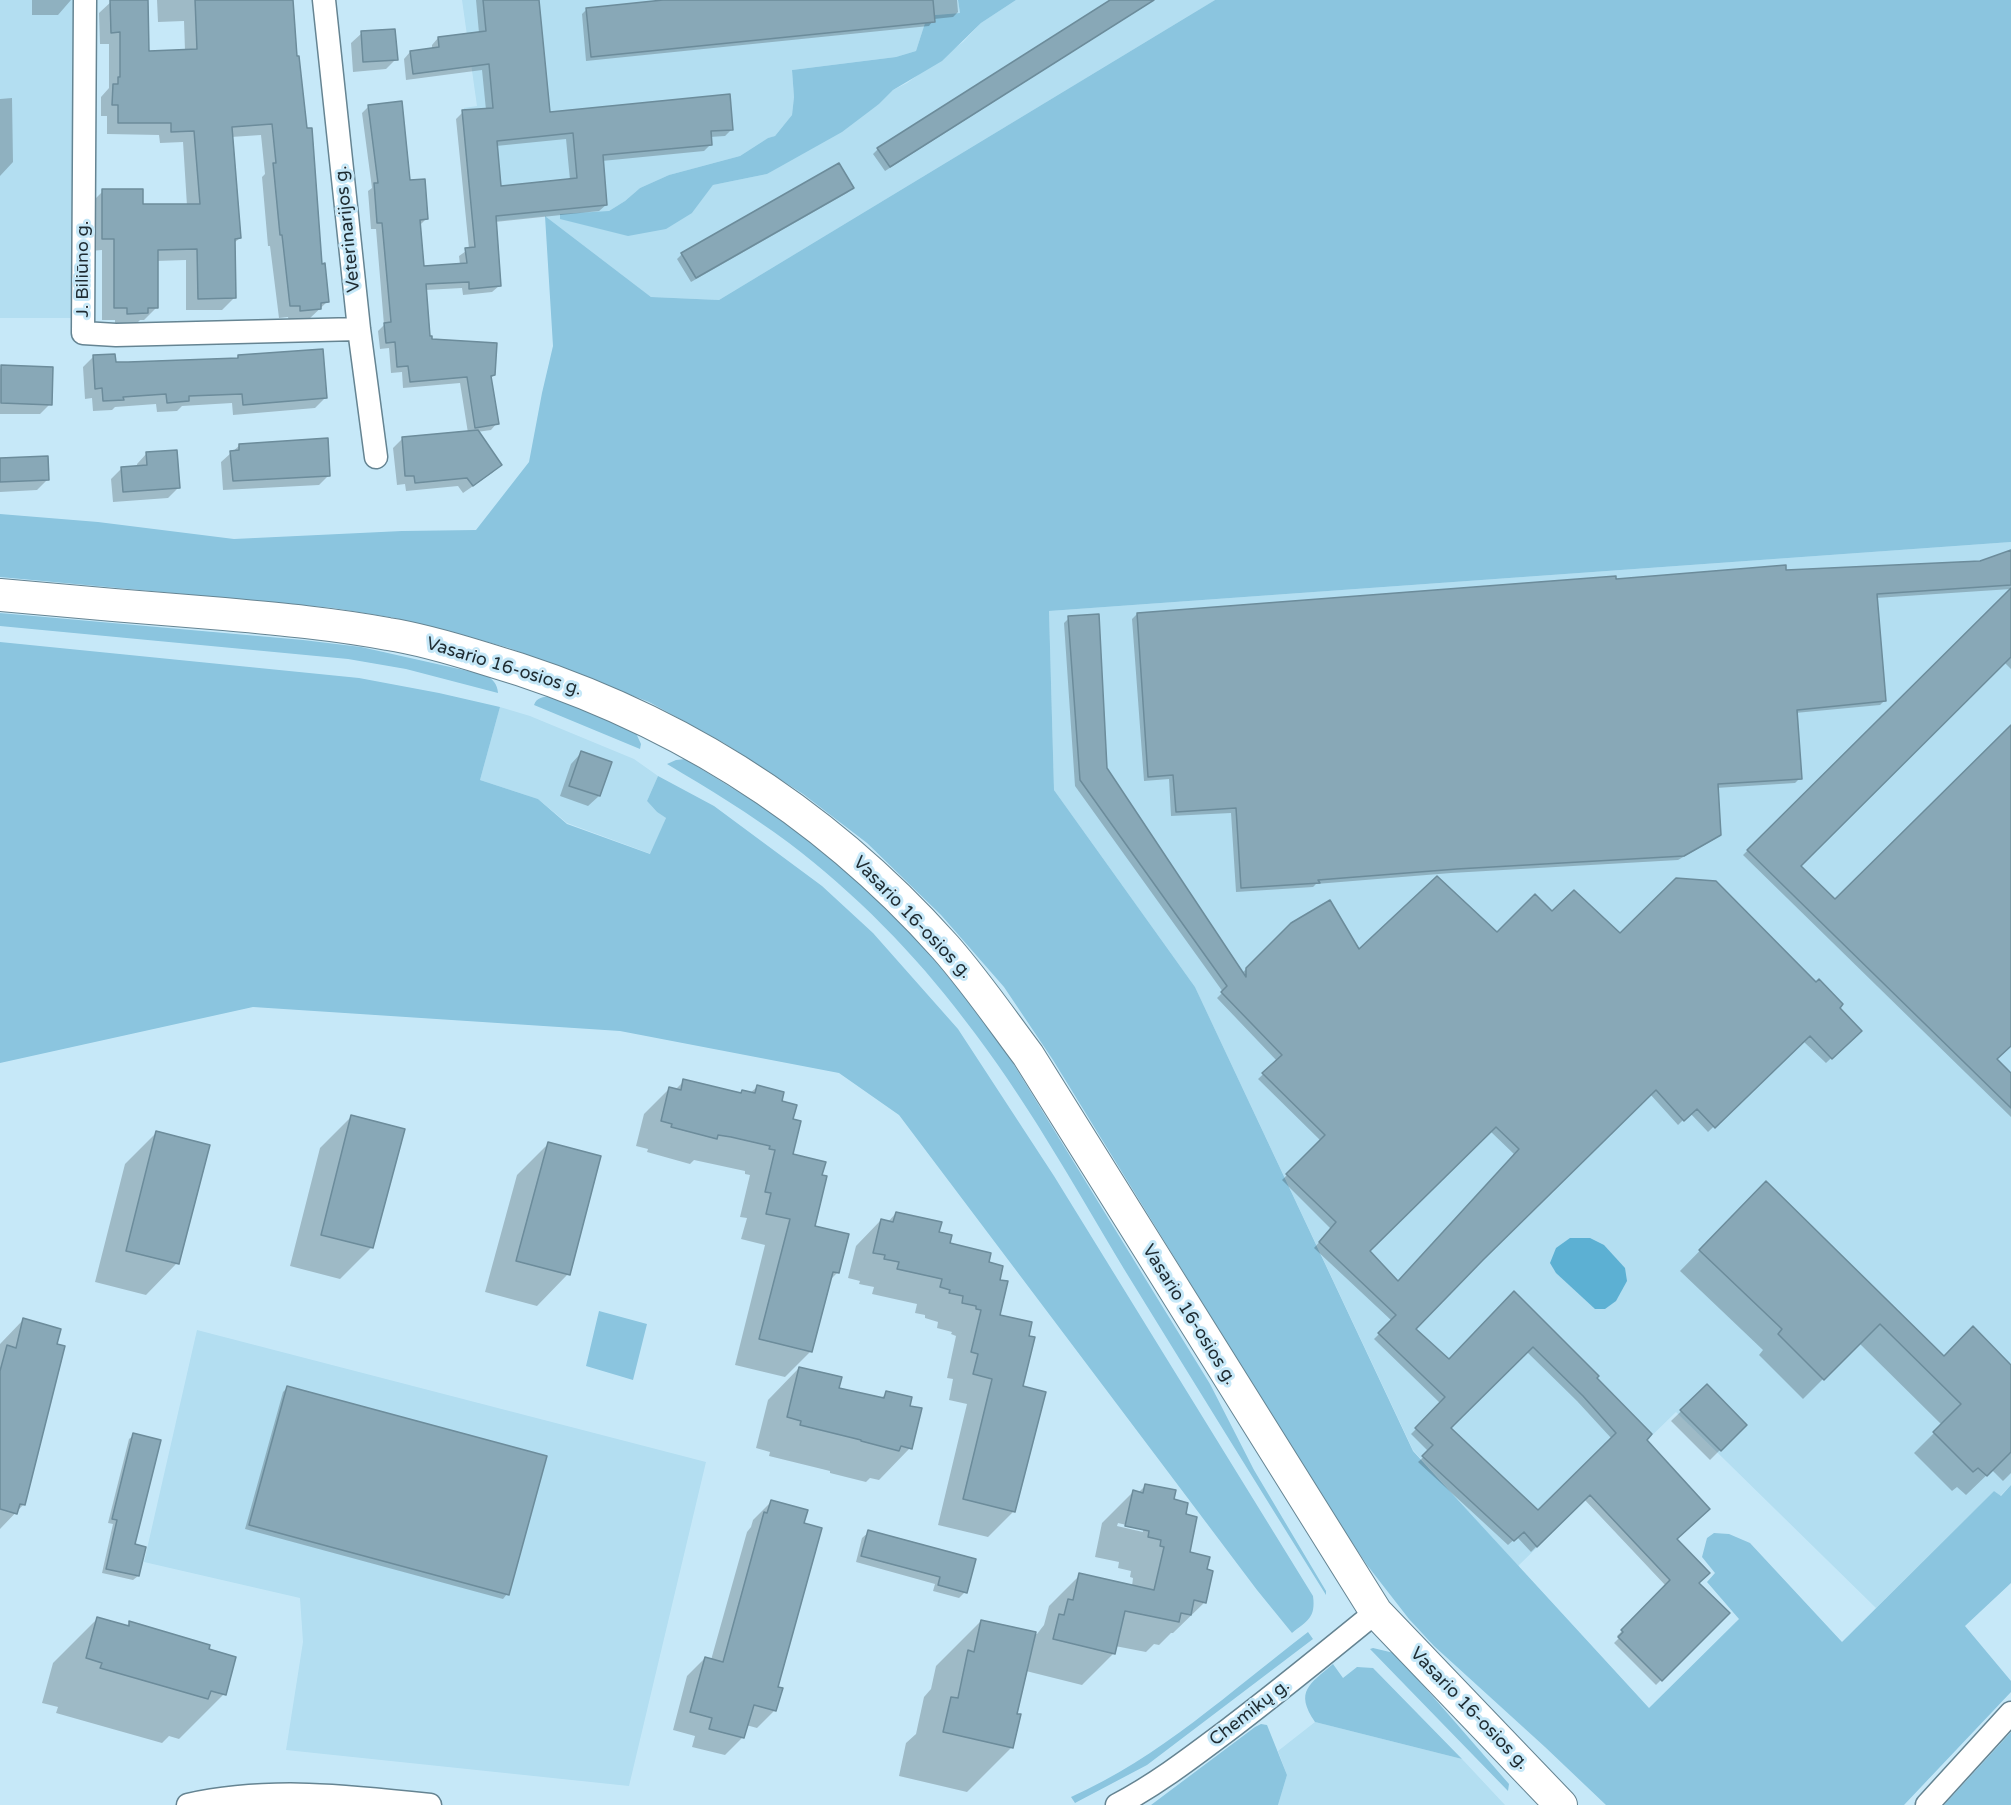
<!DOCTYPE html>
<html>
<head>
<meta charset="utf-8">
<style>
  body { margin:0 }
  canvas { display:block; background:#c6e8f8 }
</style>
</head>
<body>
<canvas width="2011" height="1805"></canvas>
<script>
const ctx = document.querySelector('canvas').getContext('2d');
ctx.lineJoin = 'round';
function fillPath(path, color) { ctx.fillStyle = color; ctx.fill(path, 'evenodd'); }
function trace(path, color, width, dash) { ctx.strokeStyle = color; ctx.lineWidth = width; ctx.lineCap = dash ? 'butt' : 'round'; ctx.setLineDash(dash || []); ctx.stroke(path); }
function drawText(font, color, halo, rows, align = 'center') {
  ctx.font = font + ' "Varela Round",sans-serif'; ctx.lineWidth = 6; ctx.setLineDash([]); ctx.textBaseline = 'middle'; ctx.strokeStyle = halo; ctx.fillStyle = color; for (const [text, x, y, turn = 0] of rows) {
    ctx.save(); ctx.translate(x, y); ctx.rotate((+turn || 0) * Math.PI / 180); ctx.textAlign = isNaN(turn) ? turn : align; if (halo) ctx.strokeText(text, 0, 0); ctx.fillText(text, 0, 0); ctx.restore();
  }
}
fillPath(new Path2D(`
  M 0,0 L 76,0 L 75,318 L 0,318 Z
  M 462,0 L 958,0 L 960,13 L 935,15 L 935,22 L 925,23 L 916,51 L 896,57 L 792,70 L 794,97 L 792,115 L 775,136 L 768,138 L 740,156 L 669,175 L 640,188 L 625,201 L 609,211 L 692,213 L 713,185 L 767,174 L 879,104 L 893,90 L 907,83 L 963,42 L 981,23 L 1016,0 L 1215,0 L 719,300 L 651,297 L 545,216 L 478,223 L 464,108 L 477,106 Z
  M 2011,542 L 2011,1485 L 2000,1496 L 1994,1491 L 1876,1608 L 1676,1412 L 1518,1566 L 1413,1450 L 1195,987 L 1054,790 L 1049,611 Z
  M 500,707 L 530,716 L 634,759 L 658,776 L 647,801 L 657,812 L 666,818 L 651,854 L 567,823 L 538,799 L 480,780 Z
  M 197,1330 L 706,1462 L 629,1786 L 286,1750 L 303,1642 L 300,1598 L 144,1562 Z
  M 1315,1722 L 1462,1759 L 1505,1805 L 1278,1805 L 1287,1775 L 1278,1751 Z`), '#b3def1');
fillPath(new Path2D(`
  M 958,0 L 1016,0 L 981,23 L 942,61 L 893,90 L 879,104 L 842,132 L 767,174 L 713,185 L 692,213 L 666,229 L 628,236 L 560,219 L 560,214 L 609,211 L 625,201 L 640,188 L 669,175 L 740,156 L 768,138 L 775,136 L 792,115 L 794,97 L 792,70 L 896,57 L 916,51 L 925,23 L 935,22 L 935,15 L 960,13 Z
  M 1215,0 L 2011,0 L 2011,542 L 1049,611 L 1054,790 L 1195,987 L 1413,1451 L 1649,1708 L 1739,1619 L 1707,1582 L 1715,1573 L 1702,1557 L 1707,1538 L 1714,1533 L 1729,1534 L 1750,1543 L 1842,1642 L 1994,1491 L 2001,1496 L 2011,1485 L 2011,1583 L 1965,1626 L 2011,1681 L 2011,1692 L 1904,1805 L 1606,1805 L 1545,1747 L 1434,1646 L 1409,1619 L 1367,1565 L 1318,1491 L 1053,1060 L 1004,987 L 941,915 L 867,843 L 803,794 L 724,743 L 649,702 L 509,648 L 462,635 L 395,618 L 333,608 L 0,577 L 0,514 L 98,522 L 234,539 L 402,531 L 476,530 L 529,462 L 542,393 L 553,346 L 545,216 L 651,297 L 719,300 Z
  M 0,613 L 303,640 L 361,647 L 486,675 C 493,680 497,683 498,693 L 406,669 L 348,659 L 0,626 Z
  M 0,642 L 359,678 L 439,693 L 500,707 L 480,780 L 538,799 L 567,824 L 650,854 L 666,818 L 657,812 L 647,801 L 658,776 L 714,806 L 822,886 L 873,933 L 958,1029 L 1054,1176 L 1313,1596 C 1316,1618 1307,1621 1292,1633 L 1257,1590 L 899,1115 L 839,1073 L 620,1031 L 253,1007 L 0,1063 Z
  M 551,696 L 635,731 L 641,744 L 640,749 L 534,705 C 537,697 543,697 551,696 Z
  M 685,759 L 763,807 L 824,852 L 883,905 L 926,950 L 970,1003 L 1008,1055 L 1210,1384 L 1254,1470 L 1326,1591 L 1326,1595 C 1258,1486 1191,1378 1124,1269 C 1073,1184 1025,1097 964,1019 C 915,954 855,893 789,843 C 750,814 709,789 667,764 L 676,760 Z
  M 599,1311 L 647,1324 L 633,1380 L 586,1366 Z
  M 1308,1632 L 1313,1639 L 1147,1765 L 1075,1803 L 1071,1797 C 1159,1758 1232,1690 1308,1632 Z
  M 1373,1648 L 1394,1653 L 1408,1668 L 1509,1784 L 1508,1791 L 1370,1649 Z
  M 1333,1664 L 1343,1678 L 1357,1667 L 1373,1668 L 1462,1759 L 1315,1722 C 1294,1691 1310,1684 1333,1664 Z
  M 1261,1724 L 1267,1725 L 1287,1775 L 1278,1805 L 1151,1805 L 1255,1727 Z
  M 2011,1732 L 2011,1805 L 1944,1805 Z`), '#8bc5df');
fillPath(new Path2D(`
  M 1570,1238 L 1590,1238 L 1604,1245 L 1625,1268 L 1627,1281 L 1616,1301 L 1605,1309 L 1595,1309 L 1556,1273 L 1550,1263 L 1556,1248 Z`), '#5cb0d3');
fillPath(new Path2D(`
  M 32,0 L 71,0 L 58,15 L 32,15 Z
  M 113,0 L 147,0 L 148,52 L 185,51 L 184,21 L 158,22 L 157,0 L 292,0 L 296,58 L 321,265 L 328,301 L 308,320 L 289,323 L 288,317 L 279,318 L 270,246 L 268,246 L 262,177 L 265,174 L 261,135 L 231,137 L 240,238 L 234,243 L 234,298 L 222,310 L 186,310 L 186,260 L 156,261 L 156,308 L 144,320 L 140,320 L 135,325 L 115,325 L 115,320 L 102,320 L 102,250 L 91,251 L 91,203 L 103,191 L 142,206 L 187,206 L 183,142 L 160,143 L 159,135 L 107,134 L 107,116 L 101,116 L 101,97 L 109,88 L 109,44 L 100,44 L 99,13 Z
  M 476,0 L 537,0 L 548,113 L 732,129 L 725,136 L 710,137 L 711,144 L 704,151 L 602,161 L 606,205 L 599,211 L 495,222 L 499,286 L 492,292 L 463,295 L 462,288 L 425,290 L 429,337 L 431,340 L 494,375 L 490,379 L 497,423 L 491,430 L 477,432 L 500,465 L 492,473 L 463,493 L 458,486 L 406,491 L 405,484 L 397,485 L 393,448 L 402,439 L 468,433 L 460,383 L 403,388 L 402,372 L 391,373 L 389,348 L 380,349 L 378,331 L 384,325 L 376,229 L 371,229 L 368,191 L 372,188 L 362,113 L 369,106 L 427,218 L 420,225 L 423,268 L 460,265 L 459,256 L 469,249 L 456,119 L 463,112 L 486,110 L 482,70 L 406,80 L 404,59 L 410,52 L 432,49 L 432,45 L 438,38 L 479,33 ZM 566,139 L 570,180 L 500,187 L 496,146 Z
  M 678,0 L 957,0 L 958,12 L 953,17 L 934,19 L 929,26 L 586,61 L 582,14 L 587,9 Z
  M 1113,0 L 1154,0 L 885,171 L 873,154 L 878,149 Z
  M 362,33 L 396,59 L 386,69 L 353,72 L 351,43 Z
  M 12,98 L 13,162 L 0,176 L 0,99 Z
  M 852,188 L 847,193 L 691,282 L 677,259 L 682,254 Z
  M 94,356 L 114,363 L 235,360 L 238,357 L 325,398 L 315,408 L 233,415 L 232,403 L 182,406 L 177,411 L 157,412 L 156,404 L 115,407 L 112,410 L 93,411 L 92,398 L 85,399 L 83,367 Z
  M 2,367 L 50,404 L 40,414 L 0,414 L 0,369 Z
  M 240,445 L 329,475 L 319,485 L 223,490 L 221,462 Z
  M 147,453 L 178,488 L 168,498 L 113,502 L 111,479 L 122,468 L 137,467 L 137,464 Z
  M 0,460 L 48,479 L 37,490 L 0,492 Z
  M 2011,558 L 2011,589 L 1876,598 L 1885,700 L 1880,705 L 1795,713 L 1800,778 L 1795,783 L 1716,788 L 1720,834 L 1715,839 L 1678,860 L 1451,873 L 1316,884 L 1313,887 L 1236,892 L 1231,813 L 1171,816 L 1169,779 L 1144,781 L 1132,619 L 1137,614 L 1615,581 L 1980,562 Z
  M 2011,590 L 2011,669 L 2004,662 L 1799,866 L 1835,901 L 2011,727 L 2011,1043 L 1995,1059 L 2011,1075 L 2011,1117 L 1743,855 Z
  M 1069,618 L 1105,768 L 1242,973 L 1292,924 L 1359,951 L 1497,934 L 1552,913 L 1837,1008 L 1860,1031 L 1826,1063 L 1803,1041 L 1708,1132 L 1690,1113 L 1678,1125 L 1650,1094 L 1480,1261 L 1414,1329 L 1449,1361 L 1514,1293 L 1595,1378 L 1645,1440 L 1675,1540 L 1697,1583 L 1728,1613 L 1656,1685 L 1614,1643 L 1619,1638 L 1617,1636 L 1666,1586 L 1584,1499 L 1531,1552 L 1517,1537 L 1508,1545 L 1418,1462 L 1429,1452 L 1411,1434 L 1441,1404 L 1374,1339 L 1392,1321 L 1314,1248 L 1331,1229 L 1282,1180 L 1321,1141 L 1258,1079 L 1277,1061 L 1217,998 L 1223,992 L 1075,786 L 1064,623 ZM 1490,1131 L 1515,1155 L 1398,1283 L 1368,1252 ZM 1527,1352 L 1577,1401 L 1612,1439 L 1538,1512 L 1449,1428 Z
  M 581,753 L 599,796 L 588,806 L 560,796 L 571,764 Z
  M 684,1081 L 739,1094 L 742,1091 L 750,1093 L 757,1087 L 780,1102 L 791,1120 L 791,1155 L 814,1227 L 838,1272 L 829,1281 L 811,1351 L 785,1377 L 735,1365 L 765,1245 L 741,1239 L 747,1218 L 740,1217 L 750,1175 L 745,1174 L 745,1171 L 694,1160 L 690,1164 L 647,1152 L 648,1149 L 636,1146 L 644,1114 L 669,1089 L 675,1090 Z
  M 351,1117 L 372,1247 L 340,1279 L 290,1266 L 320,1148 Z
  M 157,1132 L 177,1263 L 146,1295 L 95,1282 L 125,1164 Z
  M 549,1143 L 568,1274 L 537,1306 L 485,1292 L 517,1175 Z
  M 1766,1183 L 1944,1358 L 2011,1367 L 2011,1473 L 2003,1481 L 1992,1470 L 1966,1495 L 1957,1487 L 1952,1491 L 1914,1453 L 1942,1425 L 1859,1343 L 1803,1399 L 1759,1355 L 1763,1350 L 1680,1271 Z
  M 896,1213 L 938,1233 L 948,1244 L 987,1263 L 998,1281 L 998,1316 L 1021,1388 L 1014,1511 L 988,1537 L 938,1525 L 967,1404 L 949,1400 L 953,1379 L 947,1378 L 956,1336 L 951,1334 L 952,1332 L 937,1328 L 938,1322 L 925,1318 L 925,1315 L 915,1313 L 917,1304 L 872,1294 L 874,1287 L 859,1284 L 860,1281 L 848,1278 L 856,1246 L 881,1220 L 888,1222 Z
  M 23,1320 L 24,1504 L 0,1529 L 0,1344 Z
  M 799,1368 L 838,1389 L 880,1399 L 887,1393 L 908,1407 L 910,1448 L 879,1480 L 870,1478 L 866,1482 L 830,1473 L 830,1471 L 769,1456 L 770,1452 L 756,1448 L 768,1400 Z
  M 1707,1386 L 1745,1425 L 1710,1460 L 1671,1421 Z
  M 287,1388 L 507,1594 L 503,1599 L 245,1529 L 283,1392 Z
  M 134,1435 L 133,1545 L 138,1576 L 133,1580 L 102,1573 L 113,1524 L 108,1523 L 129,1439 Z
  M 1145,1486 L 1172,1500 L 1184,1515 L 1188,1554 L 1206,1571 L 1205,1602 L 1173,1633 L 1171,1633 L 1159,1645 L 1154,1644 L 1146,1652 L 1115,1646 L 1113,1654 L 1082,1685 L 1026,1671 L 1016,1715 L 1012,1747 L 967,1792 L 899,1776 L 906,1743 L 916,1734 L 924,1697 L 931,1689 L 936,1666 L 981,1621 L 1037,1634 L 1044,1625 L 1049,1606 L 1080,1575 L 1132,1586 L 1133,1578 L 1130,1577 L 1131,1571 L 1118,1568 L 1119,1562 L 1095,1557 L 1102,1523 L 1133,1492 L 1138,1493 ZM 1118,1523 L 1143,1529 L 1143,1532 L 1117,1526 Z
  M 771,1502 L 776,1688 L 775,1710 L 757,1728 L 746,1725 L 743,1737 L 725,1755 L 692,1747 L 695,1736 L 673,1730 L 687,1676 L 705,1658 L 711,1660 L 747,1532 L 751,1527 L 753,1520 Z
  M 869,1532 L 965,1592 L 959,1598 L 933,1591 L 935,1584 L 856,1562 L 862,1538 Z
  M 98,1618 L 126,1626 L 130,1623 L 207,1650 L 224,1694 L 179,1739 L 169,1736 L 162,1743 L 56,1713 L 58,1707 L 42,1703 L 53,1663 Z`), '#0003');
const building = new Path2D(`
  M 110,0 L 148,0 L 149,51 L 197,49 L 195,0 L 293,0 L 297,56 L 299,56 L 307,128 L 312,128 L 322,264 L 325,263 L 329,302 L 321,303 L 321,309 L 300,311 L 300,306 L 290,306 L 282,235 L 280,235 L 273,163 L 276,163 L 272,124 L 232,127 L 241,238 L 235,239 L 236,298 L 198,299 L 197,249 L 158,250 L 158,308 L 148,308 L 148,313 L 127,314 L 127,308 L 114,308 L 114,239 L 102,239 L 102,189 L 143,189 L 143,204 L 200,204 L 194,131 L 171,132 L 171,123 L 118,123 L 118,105 L 112,105 L 113,84 L 118,84 L 118,77 L 120,77 L 120,32 L 111,33 Z
  M 483,0 L 539,0 L 550,112 L 730,94 L 733,130 L 711,131 L 712,145 L 603,155 L 607,205 L 496,216 L 501,286 L 469,289 L 469,282 L 426,284 L 430,336 L 432,336 L 432,339 L 497,343 L 495,375 L 491,376 L 499,424 L 475,428 L 467,377 L 410,382 L 408,366 L 397,367 L 395,342 L 386,343 L 384,323 L 391,322 L 382,223 L 377,223 L 374,183 L 378,183 L 368,105 L 402,101 L 410,180 L 425,179 L 428,219 L 420,220 L 424,266 L 467,263 L 465,248 L 475,247 L 462,110 L 493,108 L 489,64 L 413,74 L 410,51 L 439,47 L 438,37 L 486,31 ZM 573,133 L 577,178 L 501,186 L 497,141 Z
  M 663,0 L 933,0 L 935,22 L 591,57 L 586,8 Z
  M 1110,0 L 1154,0 L 890,167 L 877,148 Z
  M 395,29 L 398,60 L 363,62 L 361,31 Z
  M 839,163 L 854,188 L 696,278 L 681,253 Z
  M 323,349 L 327,398 L 243,405 L 242,394 L 189,396 L 189,401 L 167,403 L 166,394 L 123,397 L 124,400 L 103,401 L 102,388 L 95,389 L 93,355 L 115,354 L 116,362 L 128,362 L 238,358 L 238,355 Z
  M 1,365 L 53,367 L 52,405 L 1,403 Z
  M 478,430 L 502,465 L 473,486 L 467,478 L 415,483 L 414,476 L 405,476 L 402,437 Z
  M 328,438 L 330,476 L 233,481 L 230,451 L 239,450 L 239,444 Z
  M 177,450 L 180,488 L 123,492 L 121,467 L 147,465 L 146,452 Z
  M 48,456 L 49,480 L 0,482 L 0,458 Z
  M 2011,550 L 2011,585 L 1877,594 L 1886,701 L 1797,710 L 1802,779 L 1718,784 L 1721,835 L 1684,856 L 1457,869 L 1318,880 L 1320,883 L 1241,888 L 1236,808 L 1176,812 L 1173,775 L 1148,777 L 1137,613 L 1616,576 L 1616,579 L 1786,565 L 1786,570 L 1980,561 Z
  M 2011,588 L 2011,657 L 1801,866 L 1835,899 L 2011,725 L 2011,1046 L 1997,1059 L 2011,1073 L 2011,1108 L 1747,850 Z
  M 1099,614 L 1107,768 L 1246,977 L 1246,968 L 1291,923 L 1330,900 L 1359,949 L 1437,876 L 1497,932 L 1535,894 L 1552,911 L 1574,890 L 1620,933 L 1676,878 L 1716,881 L 1816,982 L 1819,979 L 1843,1004 L 1840,1008 L 1862,1031 L 1832,1059 L 1810,1036 L 1715,1128 L 1697,1109 L 1684,1121 L 1656,1090 L 1483,1260 L 1416,1329 L 1449,1359 L 1514,1291 L 1599,1376 L 1597,1378 L 1652,1434 L 1647,1440 L 1710,1509 L 1677,1539 L 1710,1573 L 1699,1583 L 1730,1613 L 1662,1681 L 1618,1637 L 1623,1632 L 1621,1630 L 1670,1580 L 1590,1495 L 1537,1547 L 1524,1532 L 1514,1541 L 1422,1456 L 1433,1445 L 1415,1428 L 1445,1397 L 1378,1333 L 1396,1315 L 1319,1242 L 1336,1222 L 1286,1174 L 1325,1135 L 1262,1073 L 1282,1055 L 1221,992 L 1227,986 L 1080,780 L 1068,616 ZM 1496,1127 L 1519,1149 L 1398,1281 L 1370,1251 ZM 1533,1347 L 1583,1396 L 1616,1433 L 1538,1510 L 1451,1428 Z
  M 581,751 L 612,762 L 600,796 L 569,786 Z
  M 683,1079 L 741,1093 L 742,1090 L 755,1093 L 757,1085 L 784,1092 L 782,1101 L 797,1105 L 793,1119 L 801,1121 L 793,1154 L 826,1162 L 822,1175 L 827,1176 L 815,1226 L 849,1234 L 839,1273 L 833,1272 L 812,1352 L 759,1339 L 790,1219 L 766,1214 L 771,1193 L 765,1192 L 775,1150 L 769,1149 L 770,1146 L 731,1137 L 718,1135 L 717,1139 L 671,1127 L 672,1124 L 661,1121 L 669,1087 L 681,1090 Z
  M 351,1115 L 405,1129 L 373,1248 L 321,1235 Z
  M 156,1131 L 210,1145 L 179,1264 L 126,1251 Z
  M 548,1142 L 601,1156 L 570,1275 L 516,1261 Z
  M 1766,1181 L 1944,1356 L 1973,1326 L 2011,1365 L 2011,1452 L 1987,1476 L 1978,1468 L 1973,1472 L 1933,1432 L 1961,1404 L 1880,1324 L 1824,1380 L 1778,1334 L 1782,1329 L 1699,1250 Z
  M 896,1212 L 942,1222 L 939,1232 L 952,1235 L 950,1243 L 991,1253 L 989,1262 L 1003,1266 L 1000,1280 L 1008,1281 L 1000,1315 L 1032,1322 L 1029,1336 L 1035,1337 L 1023,1386 L 1046,1392 L 1015,1512 L 963,1499 L 992,1379 L 973,1374 L 978,1354 L 971,1352 L 981,1310 L 976,1309 L 976,1306 L 962,1303 L 963,1296 L 949,1293 L 950,1290 L 940,1287 L 942,1279 L 897,1269 L 899,1262 L 884,1259 L 885,1255 L 873,1253 L 881,1219 L 893,1222 Z
  M 23,1318 L 61,1329 L 57,1344 L 65,1346 L 25,1505 L 20,1504 L 17,1514 L 0,1509 L 0,1371 L 7,1345 L 16,1348 Z
  M 799,1367 L 842,1377 L 839,1388 L 884,1398 L 886,1391 L 912,1397 L 910,1406 L 922,1408 L 912,1449 L 901,1446 L 899,1451 L 861,1441 L 861,1440 L 800,1425 L 801,1421 L 787,1417 Z
  M 1707,1384 L 1747,1425 L 1721,1451 L 1680,1410 Z
  M 287,1386 L 547,1456 L 509,1595 L 249,1525 Z
  M 133,1433 L 161,1440 L 135,1544 L 146,1547 L 139,1576 L 106,1569 L 117,1520 L 112,1519 Z
  M 1145,1484 L 1176,1490 L 1174,1499 L 1188,1503 L 1186,1514 L 1197,1517 L 1190,1552 L 1210,1557 L 1207,1569 L 1213,1571 L 1206,1603 L 1194,1600 L 1191,1615 L 1181,1613 L 1179,1622 L 1125,1611 L 1115,1654 L 1053,1639 L 1059,1614 L 1064,1615 L 1068,1599 L 1073,1600 L 1079,1573 L 1154,1590 L 1164,1547 L 1160,1546 L 1161,1540 L 1148,1537 L 1149,1531 L 1125,1526 L 1133,1490 L 1143,1493 Z
  M 771,1500 L 808,1510 L 804,1523 L 822,1528 L 778,1687 L 783,1688 L 776,1711 L 754,1705 L 744,1738 L 709,1729 L 712,1718 L 690,1712 L 705,1657 L 723,1662 L 764,1512 L 767,1513 Z
  M 868,1530 L 976,1559 L 967,1593 L 938,1585 L 940,1577 L 861,1556 Z
  M 97,1617 L 129,1626 L 129,1621 L 210,1645 L 209,1649 L 236,1657 L 226,1695 L 211,1691 L 208,1699 L 100,1668 L 102,1663 L 86,1658 Z
  M 981,1620 L 1036,1632 L 1017,1714 L 1021,1714 L 1013,1748 L 943,1732 L 951,1697 L 958,1698 L 968,1650 L 974,1652 Z`);
fillPath(building, '#88a8b7');
trace(building, '#6c8c9b', 1.5);
const street = new Path2D(`
  M 85,0 L 83,333 L 116,335 L 359,329
  M 324,0 L 359,329 L 376,457
  M 188,1805 C 267,1787 350,1796 430,1805
  M 1117,1805 C 1157,1784 1192,1757 1228,1730 C 1278,1692 1327,1652 1376,1612
  M 1927,1805 L 2011,1713`);
const secondary = new Path2D(`
  M 0,595 C 75,602 149,608 224,614 C 279,619 334,624 388,634 C 421,639 454,649 486,659 C 667,712 819,806 945,947 C 975,981 1001,1019 1028,1055 L 1376,1612 L 1561,1805`);
trace(street, '#658492', 25);
trace(secondary, '#658492', 34);
trace(street, '#fff', 22);
trace(secondary, '#fff', 32);
drawText('18px', '#1e2b31', '#c6e8f8', [
  ["Veterinarijos g.",348,229,-96],
  ["J. Biliūno g.",83,269,-90],
  ["Vasario 16-osios g.",504,667,17],
  ["Vasario 16-osios g.",912,918,46],
  ["Vasario 16-osios g.",1189,1315,58],
  ["Vasario 16-osios g.",1469,1709,46],
  ["Chemikų g.",1250,1713,-38]
]);
</script>
</body>
</html>
